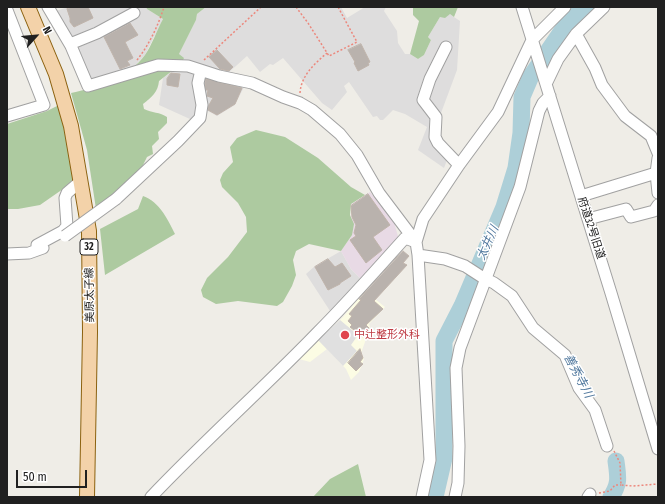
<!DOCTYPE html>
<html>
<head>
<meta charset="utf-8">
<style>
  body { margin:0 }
  #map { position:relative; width:665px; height:504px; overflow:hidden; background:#efede7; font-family:"Fira Sans Condensed",sans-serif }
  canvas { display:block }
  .frame { position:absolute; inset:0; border:8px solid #202020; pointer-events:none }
  .north { position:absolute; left:16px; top:16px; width:40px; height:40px; -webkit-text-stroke:3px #fff; paint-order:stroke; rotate:63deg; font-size:11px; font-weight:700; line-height:16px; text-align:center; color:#202020 }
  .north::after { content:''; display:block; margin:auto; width:14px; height:18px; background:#202020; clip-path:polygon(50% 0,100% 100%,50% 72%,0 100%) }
  .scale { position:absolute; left:16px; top:470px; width:71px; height:18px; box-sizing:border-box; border:2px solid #202020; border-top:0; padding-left:5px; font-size:12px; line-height:14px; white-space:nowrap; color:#202020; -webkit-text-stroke:3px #fff; paint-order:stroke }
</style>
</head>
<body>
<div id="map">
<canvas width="665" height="504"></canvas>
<div class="frame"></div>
<div class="north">N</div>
<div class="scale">50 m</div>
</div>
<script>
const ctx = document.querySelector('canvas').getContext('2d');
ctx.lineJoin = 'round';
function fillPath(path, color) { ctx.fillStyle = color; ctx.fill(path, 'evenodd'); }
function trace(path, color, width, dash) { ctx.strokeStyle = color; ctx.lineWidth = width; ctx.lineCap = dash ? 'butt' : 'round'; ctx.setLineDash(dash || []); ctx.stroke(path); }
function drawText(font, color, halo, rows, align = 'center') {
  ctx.font = font + ' "Fira Sans Condensed","Noto Sans JP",sans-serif'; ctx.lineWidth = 3; ctx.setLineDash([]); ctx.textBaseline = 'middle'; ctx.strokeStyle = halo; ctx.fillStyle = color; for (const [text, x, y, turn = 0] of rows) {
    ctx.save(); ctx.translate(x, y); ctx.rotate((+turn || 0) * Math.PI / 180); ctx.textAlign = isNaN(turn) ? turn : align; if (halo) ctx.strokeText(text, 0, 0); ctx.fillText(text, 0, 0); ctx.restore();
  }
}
fillPath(new Path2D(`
  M 68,7 L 146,7 L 147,9 L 163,19 L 145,55 L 131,70 L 89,83 L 56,11 Z
  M 206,7 L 341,7 L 347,18 L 365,7 L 386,7 L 384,11 L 397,31 L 398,43 L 405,54 L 410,54 L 418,59 L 424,55 L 431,40 L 428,37 L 440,17 L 450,14 L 454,17 L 460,21 L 457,70 L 441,113 L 433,118 L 447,160 L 444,168 L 418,150 L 427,127 L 405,114 L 393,110 L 383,120 L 380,120 L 377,116 L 373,117 L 349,82 L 344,86 L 347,92 L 332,110 L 322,103 L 283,58 L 273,65 L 270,64 L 260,72 L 247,56 L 226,75 L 234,83 L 244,87 L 235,105 L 217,116 L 204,109 L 201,124 L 159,105 L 163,78 L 181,64 L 179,54 L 196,20 L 197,14 Z
  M 341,251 L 351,269 L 363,281 L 332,314 L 306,274 L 315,266 Z`), '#dedddd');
fillPath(new Path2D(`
  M 370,192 L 394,222 L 399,240 L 363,281 L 351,269 L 341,251 L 352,235 L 351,204 Z`), '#e8dae5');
fillPath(new Path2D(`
  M 365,291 L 385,307 L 369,324 L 370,327 L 366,336 L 365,342 L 361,353 L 364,359 L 359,372 L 351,380 L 346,369 L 327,349 L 310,362 L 299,359 L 343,317 Z`), '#fcfce4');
fillPath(new Path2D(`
  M 146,7 L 206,7 L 197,14 L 196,20 L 179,54 L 184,58 L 181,64 L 159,81 C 158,92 152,97 143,104 L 144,109 C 152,113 160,112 167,117 L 167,123 L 158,132 L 159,139 L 152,146 L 153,154 L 147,157 L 142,167 L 127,182 L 96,209 L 87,150 L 71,93 C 96,88 130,76 145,55 C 152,45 157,30 163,19 L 147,9 Z
  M 413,7 L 458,7 L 454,17 L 450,14 L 445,18 L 440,17 L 428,37 L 431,40 L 424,55 L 418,59 L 410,54 L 419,21 L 413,15 Z
  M 61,104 L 72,153 L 73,182 L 40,205 L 18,209 L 7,209 L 7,124 L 47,111 Z
  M 256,130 L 285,137 L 318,158 L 351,187 L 365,195 L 351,204 L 350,215 L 354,224 L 352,235 L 341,251 L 309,244 L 296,251 L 293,260 L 296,275 L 292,286 L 283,302 L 277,306 L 238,301 L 216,304 L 203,297 L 201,290 L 207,278 L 228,257 L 247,232 L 246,217 L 238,203 L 222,187 L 220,180 L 223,173 L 233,162 L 230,147 L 237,138 Z
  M 143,196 C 160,202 168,220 175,234 L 105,275 L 100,229 L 138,209 Z
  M 358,464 L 366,497 L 313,497 L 330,479 Z`), '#adcaa0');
fillPath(new Path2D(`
  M 340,320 L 358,335 L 351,345 L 357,351 L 343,366 L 318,340 Z`), '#e0e0e0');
trace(new Path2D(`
  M 435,497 L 444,458 L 444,341 L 462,306 L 504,207 L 516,168 L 521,133 L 522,97 L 531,76 L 568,22 L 586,7
  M 611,497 C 620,483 618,477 616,461`), '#adcfd8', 17);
const building = new Path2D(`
  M 73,7 L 88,7 L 93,18 L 74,27 L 70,22 L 70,18 L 67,9 Z
  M 130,23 L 138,35 L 125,42 L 133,58 L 127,61 L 130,65 L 120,69 L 104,37 Z
  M 361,44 L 370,62 L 368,63 L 369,65 L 358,71 L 354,63 L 355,62 L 348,50 Z
  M 217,50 L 233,67 L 229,71 L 220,69 L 209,57 Z
  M 171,73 L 180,74 L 178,87 L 167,85 L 167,79 Z
  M 206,79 L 242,88 L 235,104 L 217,115 L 208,110 L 209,105 L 213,98 L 207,96 L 208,90 L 206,90 L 205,83 Z
  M 368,194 L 390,225 L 373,237 L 382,250 L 366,263 L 350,240 L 356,236 L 354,233 L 356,225 L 352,217 L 351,206 Z
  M 403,251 L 409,256 L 403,263 L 407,265 L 374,301 L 383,309 L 366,325 L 369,328 L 363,337 L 350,327 L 352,325 L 348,321 L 352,316 L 349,314 L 361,300 L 359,299 Z
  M 328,259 L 335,267 L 342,263 L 351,276 L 340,283 L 340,284 L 328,290 L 315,267 Z
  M 360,349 L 363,358 L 360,362 L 363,364 L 356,371 L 348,363 Z`);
fillPath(building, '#b9b2ad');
trace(building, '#c0b4ab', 1);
const minor = new Path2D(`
  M 48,7 L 71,46 L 88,86 L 158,65 L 188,66 L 219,76 L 252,83 L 283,97 L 300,103 L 312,110 L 340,134 L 357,155 L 379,193 L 416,242
  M 522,7 L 611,293 L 658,449
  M 7,10 L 44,105 L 7,116
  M 576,34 L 595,68 L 602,85 L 625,116 L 651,136 L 658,153
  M 70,44 L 97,33 L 134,13
  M 446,47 L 430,79 L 423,100 L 436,117 L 435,137 L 438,143 L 459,165
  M 546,84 L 558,59 L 576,34 L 604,7
  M 658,158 L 656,173 L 658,193
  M 581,196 L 656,173
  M 116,199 L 178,141 L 200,118 L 202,105 L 198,83 L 201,70
  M 588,219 L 626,209 L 631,217 L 654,211 L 658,205
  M 37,250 L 37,245 L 63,231 L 67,226 L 65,198 L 67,193 L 81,181
  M 7,254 L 29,253 L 43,248
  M 418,255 L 445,259 L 465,266 L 482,277 L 494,283 L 512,296 L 533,328 L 565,355 L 579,388 L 595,410 L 607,446
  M 151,497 C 205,440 264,388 318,332 C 348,302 376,270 405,238 L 416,242
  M 422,497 L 430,460 L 418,255 L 416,242 L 423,219 L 459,165 L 498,112 L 532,40 L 565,7
  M 455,497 L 458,483 L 459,446 L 456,368 L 460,348 L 520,187 L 539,111 L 543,103 L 550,96
  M 588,497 L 590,494`);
const major = new Path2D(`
  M 28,7 L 56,74 L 71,126 L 89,231 L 90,332 L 87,497`);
trace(minor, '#a1a1a1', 13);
trace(major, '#8c6210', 16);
trace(new Path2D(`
  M 296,7 L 308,23 L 329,56 L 357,42 L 338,7
  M 137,60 C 149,45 158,26 164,7
  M 204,60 L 261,7
  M 300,93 C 301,76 314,64 327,53
  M 614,451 L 620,463 L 621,485 L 633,486 L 658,484
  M 599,493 L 610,491 L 615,485 L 621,485`), '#ec877c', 1.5, [2, 2]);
trace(minor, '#fff', 11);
trace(major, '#f3d2a9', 14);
const minorBridge = new Path2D(`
  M 65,236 L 116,199`);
trace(minorBridge, '#a1a1a1', 13, []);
trace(minorBridge, '#fff', 11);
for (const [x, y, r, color] of [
  [345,335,5,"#e0444e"]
]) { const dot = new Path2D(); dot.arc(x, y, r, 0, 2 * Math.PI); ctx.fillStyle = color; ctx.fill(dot); trace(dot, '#fff', 1.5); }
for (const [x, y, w] of [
  [89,247,18]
]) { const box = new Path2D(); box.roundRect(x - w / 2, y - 8, w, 16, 3); ctx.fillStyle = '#fff'; ctx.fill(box); trace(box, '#202020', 1); }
drawText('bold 10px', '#202020', null, [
  ["32",89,247]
]);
drawText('11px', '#202020', '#fff', [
  ["府道32号旧道",591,228,72],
  ["美原太子線",90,295,-91]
]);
drawText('11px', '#be3a42', '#fff', [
  ["中辻整形外科",354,335]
], 'left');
drawText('italic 12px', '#537a9f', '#fff', [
  ["太井川",488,243,-66],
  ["善秀寺川",578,376,62]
]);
</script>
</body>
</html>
